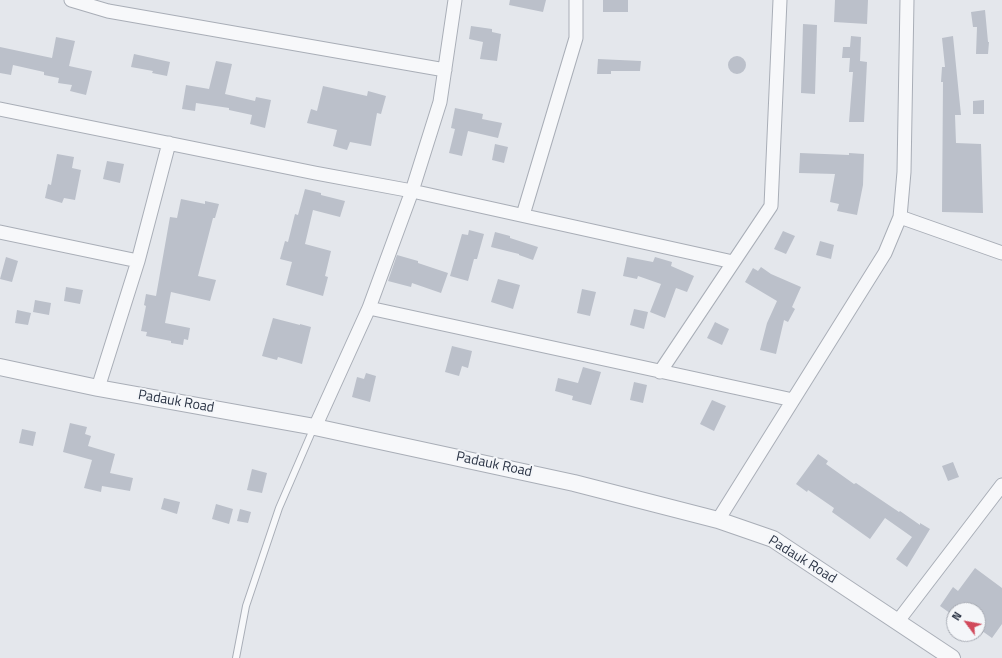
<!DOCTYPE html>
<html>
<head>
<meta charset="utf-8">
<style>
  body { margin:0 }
  #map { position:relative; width:1002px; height:658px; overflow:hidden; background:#e4e7ec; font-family:"Titillium Web",sans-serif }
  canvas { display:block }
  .north { position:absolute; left:946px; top:602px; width:40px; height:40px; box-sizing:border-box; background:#f4f6f9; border:1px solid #a4a8b1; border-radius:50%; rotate:302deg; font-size:11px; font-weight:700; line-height:16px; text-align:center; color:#2b3445 }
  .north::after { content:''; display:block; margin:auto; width:14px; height:18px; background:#d1495b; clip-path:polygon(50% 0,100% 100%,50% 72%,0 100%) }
</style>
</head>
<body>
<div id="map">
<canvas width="1002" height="658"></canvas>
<div class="north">N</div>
</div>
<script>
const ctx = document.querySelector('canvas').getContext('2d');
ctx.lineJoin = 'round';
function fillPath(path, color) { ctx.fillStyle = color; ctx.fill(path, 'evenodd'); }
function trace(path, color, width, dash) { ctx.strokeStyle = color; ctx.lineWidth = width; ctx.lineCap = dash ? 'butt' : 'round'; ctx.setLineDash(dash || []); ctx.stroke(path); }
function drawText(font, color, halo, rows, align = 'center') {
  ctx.font = font + ' "Titillium Web",sans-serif'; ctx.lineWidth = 4; ctx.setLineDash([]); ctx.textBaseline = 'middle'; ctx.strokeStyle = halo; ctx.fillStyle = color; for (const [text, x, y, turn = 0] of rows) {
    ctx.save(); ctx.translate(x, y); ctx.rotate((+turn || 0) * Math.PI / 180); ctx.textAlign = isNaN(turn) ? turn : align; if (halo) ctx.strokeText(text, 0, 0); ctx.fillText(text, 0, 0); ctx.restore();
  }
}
fillPath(new Path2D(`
  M 510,0 L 546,0 L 543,12 L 509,5 Z
  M 603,0 L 628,0 L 628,12 L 603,12 Z
  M 835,0 L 868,0 L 867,24 L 834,22 Z
  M 985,10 L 988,42 L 989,42 L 988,54 L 976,54 L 977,27 L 973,27 L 971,12 Z
  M 803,24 L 817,25 L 815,94 L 801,93 Z
  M 471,26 L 492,29 L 492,32 L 501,34 L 497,61 L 480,59 L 483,42 L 469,39 Z
  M 851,36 L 861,37 L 860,61 L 867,62 L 864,122 L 849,122 L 853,72 L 849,72 L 850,58 L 842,58 L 843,47 L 850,47 Z
  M 953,36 L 961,115 L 955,115 L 956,143 L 981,144 L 983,213 L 942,212 L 943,82 L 941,82 L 942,67 L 945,67 L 942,38 Z
  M 56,37 L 75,41 L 69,66 L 92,71 L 86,95 L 70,91 L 72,85 L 58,83 L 59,78 L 44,75 L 44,72 L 13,65 L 11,75 L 0,73 L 0,47 L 52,58 Z
  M 134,54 L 170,62 L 167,76 L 152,73 L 153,71 L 131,67 Z
  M728 65a9 9 0 1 1 18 0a9 9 0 1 1-18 0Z
  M 598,59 L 641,61 L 640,71 L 611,71 L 611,74 L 597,74 Z
  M 216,61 L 232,64 L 225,94 L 255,101 L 256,97 L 271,100 L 265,128 L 250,124 L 252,115 L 229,110 L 229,108 L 196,103 L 195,111 L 182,109 L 186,85 L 209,89 Z
  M 323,86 L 367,96 L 368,91 L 386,96 L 381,114 L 377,113 L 371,146 L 350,142 L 347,150 L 333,146 L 337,130 L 307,123 L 311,109 L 317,111 Z
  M 984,100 L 984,114 L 973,114 L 973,101 Z
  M 455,108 L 483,114 L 482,119 L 502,123 L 498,138 L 468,131 L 462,156 L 449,153 L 455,129 L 451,128 Z
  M 495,144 L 508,147 L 504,163 L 492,160 Z
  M 800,153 L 849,155 L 849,153 L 864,154 L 863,185 L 857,215 L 837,211 L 839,204 L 830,202 L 835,174 L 799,173 Z
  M 57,154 L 74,157 L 72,168 L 81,170 L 75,200 L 64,198 L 62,203 L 45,198 L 48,184 L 51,185 Z
  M 107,161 L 124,164 L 120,183 L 103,179 Z
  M 305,189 L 321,193 L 321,195 L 345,201 L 340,217 L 313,210 L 305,244 L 331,251 L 325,276 L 328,277 L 323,296 L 286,285 L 292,262 L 280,259 L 285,241 L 288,242 L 295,214 L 298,215 Z
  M 181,199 L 205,204 L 205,201 L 219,204 L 215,218 L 213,218 L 198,276 L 216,280 L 210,301 L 171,292 L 165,323 L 190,328 L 188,340 L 184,339 L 183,345 L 171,343 L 171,341 L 146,336 L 147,332 L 141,331 L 146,306 L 144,305 L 146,294 L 156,296 L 170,217 L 177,218 Z
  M 469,230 L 484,234 L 477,259 L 474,259 L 468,281 L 450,276 L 462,234 L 468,235 Z
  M 783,231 L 795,236 L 786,254 L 774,249 Z
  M 495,232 L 510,236 L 510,238 L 538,247 L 533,260 L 519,255 L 519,254 L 491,247 Z
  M 820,241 L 834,245 L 831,259 L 816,255 Z
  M 397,255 L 418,261 L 418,263 L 448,273 L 441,293 L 412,283 L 411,287 L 388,281 Z
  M 6,257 L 18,261 L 12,282 L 0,279 Z
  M 627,257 L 653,262 L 655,257 L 672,262 L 671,266 L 694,276 L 687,292 L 676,288 L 665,318 L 650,312 L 661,284 L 638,276 L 637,279 L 623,276 Z
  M 761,267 L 771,274 L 801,287 L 792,307 L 795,309 L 788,322 L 784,320 L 776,354 L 760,350 L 767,323 L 777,301 L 745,282 L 753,268 L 758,271 Z
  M 498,279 L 520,285 L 513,309 L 491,302 Z
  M 66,287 L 83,290 L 80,304 L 64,301 Z
  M 582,289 L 596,292 L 590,316 L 577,313 Z
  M 35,300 L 51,303 L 49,315 L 33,312 Z
  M 634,309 L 648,312 L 644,329 L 630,325 Z
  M 17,310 L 31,313 L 28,325 L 15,323 Z
  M 273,318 L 300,325 L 300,324 L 311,327 L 302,364 L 278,357 L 277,360 L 262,356 Z
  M 715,322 L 729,329 L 722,345 L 707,338 Z
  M 452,346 L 472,351 L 468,368 L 462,366 L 459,376 L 445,372 Z
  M 583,367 L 601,372 L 591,405 L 572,400 L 573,396 L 555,391 L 558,378 L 578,383 Z
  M 366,373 L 376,376 L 370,402 L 352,397 L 357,377 L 364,379 Z
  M 634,382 L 647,385 L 643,403 L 630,400 Z
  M 712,400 L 726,406 L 714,431 L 700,424 Z
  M 70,423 L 87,427 L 85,434 L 91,436 L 88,446 L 115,454 L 110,473 L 133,478 L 130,491 L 102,486 L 101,492 L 84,488 L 92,460 L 63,452 Z
  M 22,429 L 36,432 L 33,446 L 19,443 Z
  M 818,454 L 828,461 L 826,464 L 854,484 L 856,483 L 899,512 L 900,511 L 920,525 L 920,523 L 930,529 L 907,567 L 896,559 L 912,537 L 885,518 L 870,539 L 832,512 L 834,508 L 808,490 L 807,492 L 796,484 Z
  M 953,462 L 959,477 L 948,481 L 942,466 Z
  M 252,469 L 267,473 L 262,493 L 247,490 Z
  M 164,498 L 180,502 L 177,514 L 161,509 Z
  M 216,504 L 233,509 L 229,524 L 212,519 Z
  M 240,509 L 251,512 L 248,523 L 237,521 Z
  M 975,568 L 1002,588 L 1002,624 L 992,638 L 978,628 L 978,610 L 954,610 L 954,616 L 940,606 L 953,587 L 958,591 Z`), '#bbc0ca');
const service = new Path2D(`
  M 236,658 L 246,606 L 279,508 L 314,427`);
const minor = new Path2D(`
  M 71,0 L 108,11 L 445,70
  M 0,109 L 315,173 L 412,191 L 733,262
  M 523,215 L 576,38 L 576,0
  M 900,217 L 1002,253
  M 0,232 L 138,261
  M 369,308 L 793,400
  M 660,372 L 771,206 L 780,0
  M 98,388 L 138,261 L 169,143
  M 315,427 L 369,308 L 412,191 L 440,102 L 455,0
  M 718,520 L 885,253 L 900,217 L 904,172 L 907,0
  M 898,621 L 1002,485`);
const tertiary = new Path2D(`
  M 0,367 L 98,388 L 315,427 L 574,483 L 718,520 L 773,539 L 952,658`);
trace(service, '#a9aeb7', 8);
trace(minor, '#a9aeb7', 15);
trace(tertiary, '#a9aeb7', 18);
trace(service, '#f7f8fa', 6);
trace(minor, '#f7f8fa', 13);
trace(tertiary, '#f7f8fa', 16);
drawText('14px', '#2b3445', '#f4f6f9', [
  ["Padauk Road",176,402,10],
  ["Padauk Road",494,465,12],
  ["Padauk Road",802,560,32]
]);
</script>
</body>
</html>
